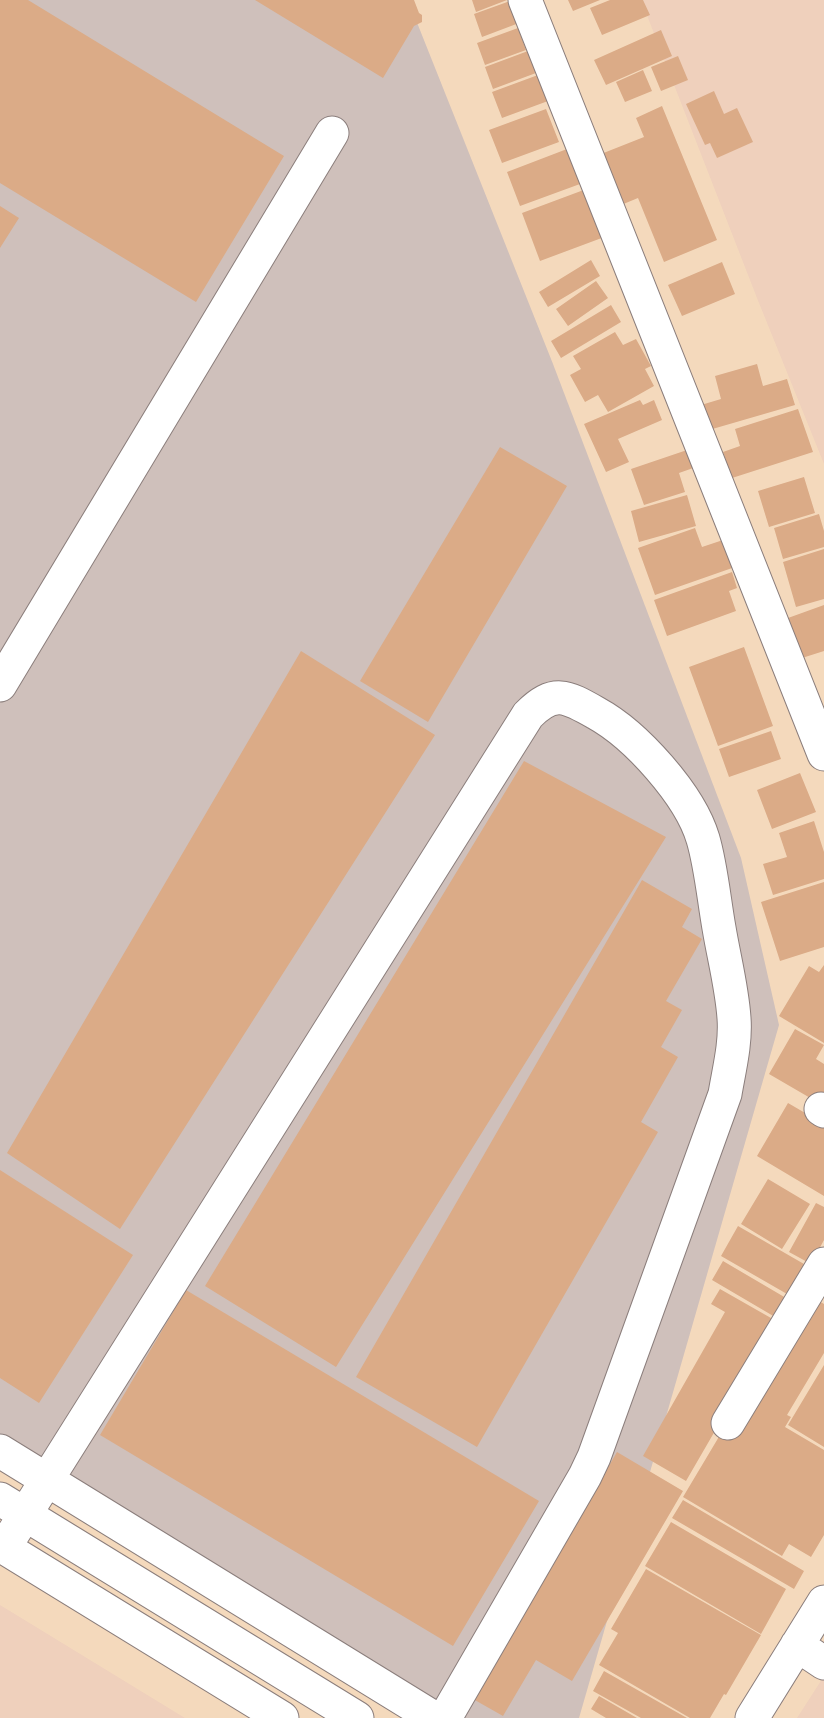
<!DOCTYPE html>
<html>
<head>
<meta charset="utf-8">
<style>
  body { margin:0 }
  canvas { display:block; background:#f4d9bc }
</style>
</head>
<body>
<canvas width="824" height="1718"></canvas>
<script>
const ctx = document.querySelector('canvas').getContext('2d');
ctx.lineJoin = 'round';
function fillPath(path, color) { ctx.fillStyle = color; ctx.fill(path, 'evenodd'); }
function trace(path, color, width, dash) { ctx.strokeStyle = color; ctx.lineWidth = width; ctx.lineCap = dash ? 'butt' : 'round'; ctx.setLineDash(dash || []); ctx.stroke(path); }
fillPath(new Path2D(`
  M 641,0 L 824,0 L 824,464 L 757,298 Z
  M 0,1605 L 185,1718 L 0,1718 Z
  M 824,1676 L 824,1718 L 797,1718 Z`), '#efd0bc');
fillPath(new Path2D(`
  M 0,0 L 408,0 L 553,364 L 741,858 L 779,1025 L 579,1718 L 420,1718 L 0,1459 Z`), '#cfc0bb');
fillPath(new Path2D(`
  M 0,0 L 28,0 L 284,156 L 196,302 L 0,183 Z
  M 255,0 L 414,0 L 419,13 L 422,15 L 422,22 L 414,26 L 383,78 Z
  M 472,0 L 507,0 L 476,12 Z
  M 568,0 L 600,0 L 573,11 Z
  M 610,0 L 643,0 L 650,15 L 602,35 L 590,8 Z
  M 510,1 L 519,23 L 482,37 L 474,14 Z
  M 518,28 L 526,50 L 485,65 L 477,43 Z
  M 661,30 L 672,56 L 606,85 L 594,60 Z
  M 528,51 L 536,73 L 493,89 L 485,67 Z
  M 678,56 L 688,80 L 661,91 L 651,67 Z
  M 643,70 L 652,91 L 625,102 L 616,82 Z
  M 538,75 L 548,101 L 502,118 L 492,92 Z
  M 714,91 L 724,114 L 737,108 L 753,142 L 717,158 L 710,143 L 705,145 L 686,104 Z
  M 662,106 L 717,240 L 664,262 L 638,198 L 621,205 L 601,154 L 644,137 L 636,118 Z
  M 546,109 L 559,142 L 502,163 L 489,130 Z
  M 567,149 L 580,184 L 520,206 L 507,172 Z
  M 589,188 L 607,236 L 540,261 L 522,213 Z
  M 0,206 L 19,218 L 0,248 Z
  M 591,260 L 600,276 L 548,307 L 539,292 Z
  M 722,262 L 735,294 L 682,316 L 668,285 Z
  M 596,281 L 608,298 L 568,326 L 556,309 Z
  M 611,305 L 621,322 L 561,358 L 551,341 Z
  M 615,332 L 623,345 L 636,339 L 651,366 L 645,369 L 654,386 L 608,412 L 598,395 L 585,402 L 570,375 L 581,369 L 573,356 Z
  M 757,364 L 763,386 L 787,379 L 795,405 L 709,430 L 701,405 L 721,399 L 715,376 Z
  M 640,400 L 643,405 L 654,400 L 662,420 L 618,439 L 629,462 L 606,472 L 584,424 Z
  M 798,409 L 813,452 L 732,478 L 723,452 L 740,446 L 735,429 Z
  M 500,447 L 567,486 L 428,722 L 360,681 Z
  M 690,449 L 696,467 L 679,473 L 685,492 L 644,505 L 631,469 Z
  M 804,477 L 815,513 L 769,527 L 758,491 Z
  M 687,495 L 696,526 L 639,542 L 631,511 Z
  M 819,514 L 824,531 L 824,547 L 783,559 L 774,528 Z
  M 695,528 L 702,547 L 726,539 L 735,567 L 655,595 L 638,548 Z
  M 824,549 L 824,599 L 796,607 L 783,562 Z
  M 732,572 L 737,588 L 729,591 L 736,611 L 667,636 L 654,600 Z
  M 824,605 L 824,651 L 802,658 L 788,618 Z
  M 744,647 L 773,726 L 718,746 L 689,667 Z
  M 301,651 L 435,735 L 120,1229 L 7,1153 Z
  M 771,731 L 781,759 L 729,777 L 719,749 Z
  M 524,761 L 666,837 L 336,1367 L 205,1286 Z
  M 800,773 L 816,812 L 772,829 L 757,790 Z
  M 814,821 L 824,852 L 824,879 L 773,895 L 763,864 L 787,857 L 779,833 Z
  M 642,880 L 692,909 L 682,927 L 702,939 L 666,1001 L 682,1010 L 661,1047 L 678,1057 L 641,1122 L 658,1132 L 477,1447 L 356,1377 Z
  M 824,882 L 824,947 L 780,961 L 761,902 Z
  M 824,965 L 824,1043 L 779,1016 L 809,966 L 819,972 Z
  M 795,1029 L 824,1045 L 816,1059 L 824,1064 L 824,1106 L 769,1074 Z
  M 788,1103 L 824,1124 L 824,1196 L 757,1156 Z
  M 0,1170 L 133,1255 L 39,1403 L 0,1378 Z
  M 768,1179 L 810,1204 L 782,1249 L 741,1224 Z
  M 816,1203 L 824,1207 L 824,1240 L 811,1264 L 789,1252 Z
  M 738,1226 L 804,1264 L 787,1294 L 721,1256 Z
  M 723,1261 L 786,1298 L 775,1317 L 712,1280 Z
  M 720,1289 L 778,1322 L 686,1481 L 643,1456 L 725,1312 L 711,1304 Z
  M 186,1290 L 539,1501 L 453,1646 L 100,1435 Z
  M 811,1296 L 824,1304 L 824,1353 L 787,1415 L 791,1417 L 785,1427 L 824,1450 L 824,1535 L 811,1557 L 789,1544 L 782,1556 L 683,1497 L 720,1435 Z
  M 824,1365 L 824,1447 L 788,1425 Z
  M 617,1452 L 683,1491 L 572,1681 L 536,1660 L 503,1716 L 473,1699 Z
  M 683,1500 L 804,1571 L 794,1589 L 672,1518 Z
  M 671,1522 L 786,1589 L 761,1634 L 645,1566 Z
  M 646,1569 L 761,1635 L 726,1695 L 724,1694 L 710,1718 L 690,1718 L 599,1665 L 618,1633 L 611,1629 Z
  M 604,1671 L 687,1718 L 641,1718 L 593,1691 Z
  M 599,1696 L 637,1718 L 606,1718 L 591,1709 Z`), '#dbab87');
const minor = new Path2D(`
  M 525,0 L 824,754
  M 0,685 L 332,133
  M 821,1109 L 824,1111
  M 728,1423 L 824,1264
  M 0,1451 L 434,1718
  M 0,1499 L 357,1718
  M 0,1545 L 282,1718
  M 4,1548 L 528,715 C 554,689 566,696 596,713 C 636,735 690,795 703,839 C 711,866 714,900 719,928 C 724,958 732,988 734,1018 C 736,1043 729,1070 725,1094 L 594,1457 L 585,1476 L 445,1718
  M 797,1645 L 824,1663
  M 752,1718 L 824,1602`);
trace(minor, '#8b7e7c', 35);
trace(minor, '#fff', 33);
</script>
</body>
</html>
